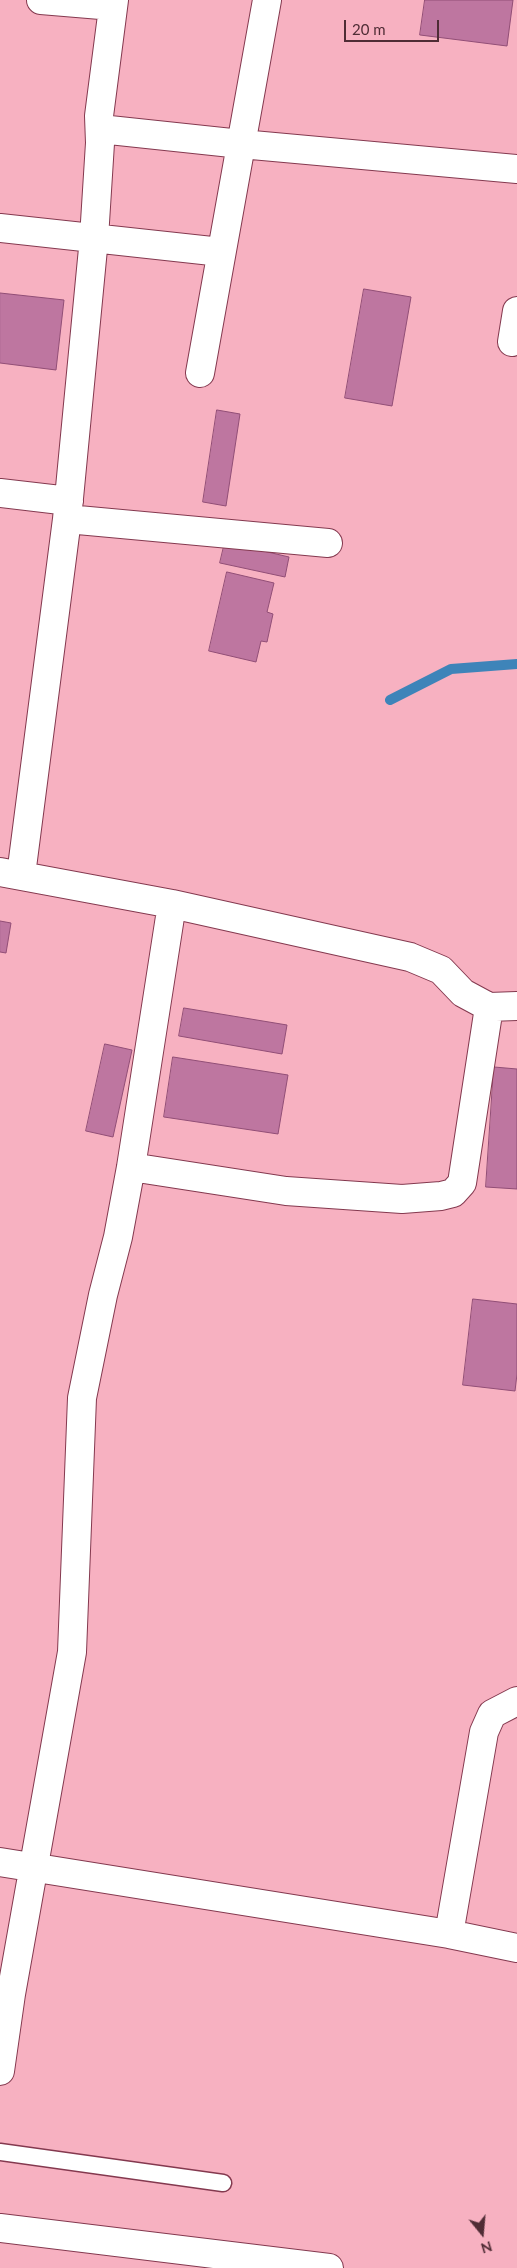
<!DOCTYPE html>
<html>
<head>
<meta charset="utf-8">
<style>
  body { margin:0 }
  #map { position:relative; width:517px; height:2268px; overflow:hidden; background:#f7b1c1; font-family:Lato,sans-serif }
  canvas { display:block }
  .north { position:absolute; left:457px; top:2208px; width:50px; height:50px; -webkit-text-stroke:4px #f7b1c1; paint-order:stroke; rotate:163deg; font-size:14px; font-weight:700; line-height:20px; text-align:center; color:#4f2c35 }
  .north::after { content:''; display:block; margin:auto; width:18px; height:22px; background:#4f2c35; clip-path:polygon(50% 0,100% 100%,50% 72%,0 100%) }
  .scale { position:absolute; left:344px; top:20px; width:95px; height:22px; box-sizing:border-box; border:2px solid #4f2c35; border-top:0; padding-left:6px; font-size:15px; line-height:18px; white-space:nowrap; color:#4f2c35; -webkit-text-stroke:4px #f7b1c1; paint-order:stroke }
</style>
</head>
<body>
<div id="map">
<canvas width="517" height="2268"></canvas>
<div class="north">N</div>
<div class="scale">20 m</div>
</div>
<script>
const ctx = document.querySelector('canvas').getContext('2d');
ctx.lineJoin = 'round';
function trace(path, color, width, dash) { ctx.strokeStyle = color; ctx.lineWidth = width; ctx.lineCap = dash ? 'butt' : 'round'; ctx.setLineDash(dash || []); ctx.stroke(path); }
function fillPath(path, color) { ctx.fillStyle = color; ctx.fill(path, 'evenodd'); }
trace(new Path2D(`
  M 390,700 L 451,669 L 517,664`), '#3e84b9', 10);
const building = new Path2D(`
  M 425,0 L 513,0 L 507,46 L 420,35 Z
  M 364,289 L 411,297 L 392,406 L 345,398 Z
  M 0,293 L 64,300 L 56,370 L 0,363 Z
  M 217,410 L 240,414 L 226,506 L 203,502 Z
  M 225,542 L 289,557 L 285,577 L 220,563 Z
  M 227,572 L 274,583 L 267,612 L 273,614 L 267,642 L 261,641 L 256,662 L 209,651 Z
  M 0,921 L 11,923 L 6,953 L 0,952 Z
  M 184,1008 L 287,1025 L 282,1054 L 179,1036 Z
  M 105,1044 L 132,1050 L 113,1137 L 86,1131 Z
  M 173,1057 L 288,1075 L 278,1134 L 164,1117 Z
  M 494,1067 L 517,1069 L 517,1189 L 486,1187 Z
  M 473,1299 L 517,1304 L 517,1374 L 515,1391 L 463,1385 Z`);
fillPath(building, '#be76a0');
trace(building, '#914e76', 1);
const service = new Path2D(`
  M 0,2152 L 223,2183`);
const minor = new Path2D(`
  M 41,0 L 113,6
  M 100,129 L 241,144 L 517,169
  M 0,228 L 221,252
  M 512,342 L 517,311
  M 200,373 L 267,0
  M 0,493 L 69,501
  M 67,519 L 328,543
  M 0,872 L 172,904 L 410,957 L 441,970 L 463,993 L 489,1007 L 517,1006
  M 21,875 L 67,519 L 94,238 L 100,143 L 99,116 L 114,0
  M 131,1167 L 286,1191 L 402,1199 L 441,1196 L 453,1193 L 462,1183 L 489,1007
  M 0,1862 L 449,1934 L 517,1948
  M 449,1934 L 484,1732 L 492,1714 L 517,1701
  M 0,2071 L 11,1994 L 72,1652 L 82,1398 L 103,1295 L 118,1237 L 131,1167 L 172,904
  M 0,2228 L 329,2268`);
trace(service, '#84394f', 19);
trace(minor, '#84394f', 30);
trace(service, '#fff', 16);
trace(minor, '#fff', 28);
</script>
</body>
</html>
